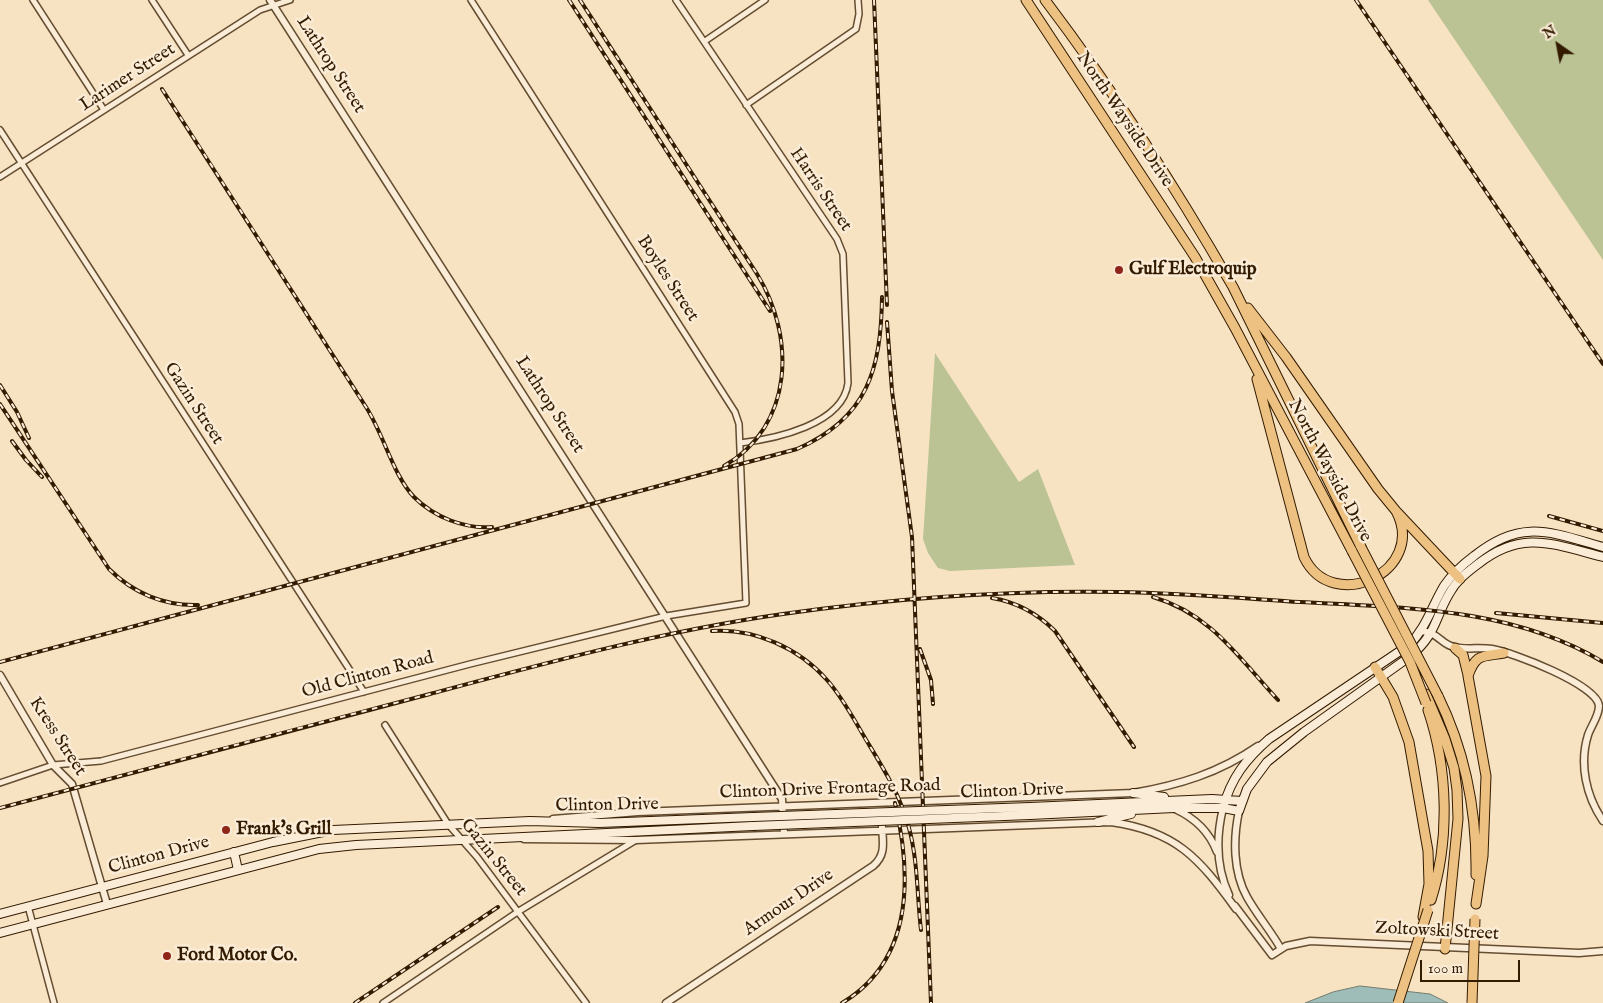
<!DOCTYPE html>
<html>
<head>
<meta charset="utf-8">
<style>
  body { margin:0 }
  #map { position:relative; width:1603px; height:1003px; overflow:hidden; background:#f7e2c2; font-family:"IM FELL English",serif }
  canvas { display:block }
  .north { position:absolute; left:1533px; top:20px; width:50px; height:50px; -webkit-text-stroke:4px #faecd7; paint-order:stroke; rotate:327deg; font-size:14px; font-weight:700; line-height:20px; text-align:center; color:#331b00 }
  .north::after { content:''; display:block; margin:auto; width:18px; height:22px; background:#331b00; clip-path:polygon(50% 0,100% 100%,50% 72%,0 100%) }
  .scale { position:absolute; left:1420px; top:960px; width:100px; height:22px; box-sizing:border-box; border:2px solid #331b00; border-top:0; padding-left:6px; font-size:15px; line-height:18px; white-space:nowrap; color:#331b00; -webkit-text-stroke:4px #faecd7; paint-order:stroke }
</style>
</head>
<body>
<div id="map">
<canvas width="1603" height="1003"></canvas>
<div class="north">N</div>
<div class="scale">100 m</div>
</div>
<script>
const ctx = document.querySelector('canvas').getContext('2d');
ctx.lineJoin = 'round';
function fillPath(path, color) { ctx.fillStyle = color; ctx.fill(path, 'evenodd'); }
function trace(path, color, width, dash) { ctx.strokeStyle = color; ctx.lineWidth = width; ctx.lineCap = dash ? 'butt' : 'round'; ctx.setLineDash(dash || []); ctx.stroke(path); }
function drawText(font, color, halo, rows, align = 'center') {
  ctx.font = font + ' "IM FELL English",serif'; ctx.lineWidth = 5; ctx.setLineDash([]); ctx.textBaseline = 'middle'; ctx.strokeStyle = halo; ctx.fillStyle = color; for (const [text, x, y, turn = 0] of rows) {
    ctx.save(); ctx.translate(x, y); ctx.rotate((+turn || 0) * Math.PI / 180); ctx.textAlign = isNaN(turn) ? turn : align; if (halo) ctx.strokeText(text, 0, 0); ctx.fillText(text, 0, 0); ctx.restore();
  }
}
fillPath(new Path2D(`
  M 1428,0 L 1603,0 L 1603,260 Z
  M 935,353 L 1019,482 L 1038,469 L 1075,565 L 950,571 L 938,568 L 928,553 L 923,539 Z`), '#bbc394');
const water = new Path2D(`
  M 1360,986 L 1430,994 L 1448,1003 L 1305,1003 L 1333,992 Z`);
fillPath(water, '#9ebdb8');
trace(water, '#737c6e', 1);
const minor = new Path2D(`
  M 33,0 L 104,110
  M 152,0 L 188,55
  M 676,0 L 837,239 L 843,254 L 848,383 C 843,425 774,439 740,443
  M 705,41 L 765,0
  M 746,105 L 856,29 L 859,14 L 858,0
  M 0,130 L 364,692
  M 0,177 L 260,10 L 290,0
  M 385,725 L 448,824 L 477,857 L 586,1003
  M 0,783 L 53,765 L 101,761 L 470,664 L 666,616 L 746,603 L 739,424 L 735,412 L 471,0
  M 28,906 L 54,1003
  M 383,1003 L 519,911 L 636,840`);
const tertiary = new Path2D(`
  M 270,0 L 782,799 L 784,834
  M 1421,631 C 1440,633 1440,644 1454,647 C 1466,650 1480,647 1492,649 C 1512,652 1598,685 1599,706 C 1599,716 1591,726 1588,735 C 1579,764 1586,796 1603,821
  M 0,675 L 53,765 L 72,784 L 107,904
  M 1223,808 C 1216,837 1216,867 1229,895
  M 1175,809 C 1195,818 1209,831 1217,852
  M 1239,811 C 1233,839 1233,872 1247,897 C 1257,915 1271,931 1281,949
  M 553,819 L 638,812 L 1133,793 C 1179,785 1219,773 1258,746
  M 524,839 L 636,840 L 1111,822 C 1176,831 1199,858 1236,909
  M 1235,906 L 1272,955 L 1286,946 L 1310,941 L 1579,953 L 1603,951
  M 666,1003 L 873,866 C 886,855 883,843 882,827`);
const secondary = new Path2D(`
  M 1133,793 L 1164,797
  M 1030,807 L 1212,799 L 1242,801
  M 1223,808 C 1231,778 1246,759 1269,739 L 1409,645 C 1426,628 1432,606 1444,586 C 1452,574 1462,565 1474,556 C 1521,518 1550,532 1603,547
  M 1030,815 L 1174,808 L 1223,808 L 1239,811 L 1247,789 L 1267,762 L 1304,732 L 1412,655 C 1437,632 1434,620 1449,594 C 1456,581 1466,573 1478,564 C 1522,529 1553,544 1603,557
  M 1098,822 L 1131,814
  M 234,852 L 238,870
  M 0,914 L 273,842 L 333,830 L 530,821 L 599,823 L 753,817
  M 0,933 L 319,849 L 356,845 L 753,826`);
const primary = new Path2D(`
  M 1026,0 L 1195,257 L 1235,328 L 1352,551
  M 1045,0 C 1114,91 1176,188 1233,287 L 1361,547
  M 1248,308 L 1286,357 L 1378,489 L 1396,511 L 1460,579
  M 1257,379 L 1304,557 C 1332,616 1428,571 1396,511
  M 1455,648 L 1463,655 L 1468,675
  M 1375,667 L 1393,697 L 1409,742 L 1428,851 L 1429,884 L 1423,917
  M 1426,694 L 1445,739 L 1454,768 L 1457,790 L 1458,819 L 1445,949
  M 1438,696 C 1466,753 1477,812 1476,875
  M 1428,710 C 1448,769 1450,840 1431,900
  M 1476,904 L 1483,856 L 1486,776 L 1468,676 C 1476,652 1484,657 1504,653`);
trace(minor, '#644d30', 8);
trace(tertiary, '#644d30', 9);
trace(secondary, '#331b00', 10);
trace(primary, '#331b00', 11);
trace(minor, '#faecd7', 5);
trace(tertiary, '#faecd7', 6);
trace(secondary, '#faecd7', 8);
trace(primary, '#ecc181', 9);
const rail = new Path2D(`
  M 569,0 L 770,311
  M 580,0 L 757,274 C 796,337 794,426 724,466
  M 874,0 L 887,305
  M 1356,0 L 1603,364
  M 162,89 C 231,195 298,301 366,407 C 384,435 393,475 414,497 C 434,517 464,529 492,527
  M 887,322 L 892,391 L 912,537 L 931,1003
  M 0,385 L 17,412 L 29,438
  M 0,404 L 109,569 C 133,593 164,606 198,605
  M 12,441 L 26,460 L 42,477
  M 1549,516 L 1603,531
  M 1153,597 C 1211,614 1238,657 1278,700
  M 992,598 C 1016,602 1038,614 1055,631 L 1134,747
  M 1496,613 L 1603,623
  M 712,631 C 754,628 799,648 827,680 C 844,699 855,722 868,743 C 885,771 901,797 909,828 C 918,861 917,897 921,930
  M 920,649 L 931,680 L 933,704
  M 0,662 L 797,449 C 868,418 881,369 882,297
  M 0,808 C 143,770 286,731 430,694 C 546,663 663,631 783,614 C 894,598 1006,590 1119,592 C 1179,593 1239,598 1300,602 C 1404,608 1511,607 1603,662
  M 355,1003 L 498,907
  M 842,1003 C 914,960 912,876 895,803`);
trace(rail, '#331b00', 4);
trace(rail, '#faecd7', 2, [5.5]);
const secondaryBridge = new Path2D(`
  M 753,817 L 1030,807
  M 753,826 L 1030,815`);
const primaryBridge = new Path2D(`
  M 1361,547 L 1438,696
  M 1352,551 L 1410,662 L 1426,703
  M 1398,1003 L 1428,910
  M 1472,1003 L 1475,919`);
trace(secondaryBridge, '#331b00', 10, []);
trace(primaryBridge, '#331b00', 11, []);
trace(secondaryBridge, '#faecd7', 8);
trace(primaryBridge, '#ecc181', 9);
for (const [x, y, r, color] of [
  [1119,270,5,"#8f2418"],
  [226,830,5,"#8f2418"],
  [167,956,5,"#8f2418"]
]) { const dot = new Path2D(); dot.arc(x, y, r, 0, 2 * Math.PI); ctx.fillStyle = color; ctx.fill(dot); trace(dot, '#faecd7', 2); }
drawText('18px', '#331b00', '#faecd7', [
  ["Lathrop Street",330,65,57],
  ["Larimer Street",128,78,-33],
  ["North Wayside Drive",1124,120,56],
  ["Harris Street",820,190,56],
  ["Boyles Street",667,279,57],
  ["Gazin Street",193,404,57],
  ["Lathrop Street",549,405,57],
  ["North Wayside Drive",1329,471,62],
  ["Old Clinton Road",368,676,-15],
  ["Kress Street",57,737,57],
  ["Clinton Drive Frontage Road",830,790,-2],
  ["Clinton Drive",1012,792,-2],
  ["Clinton Drive",607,806,-1],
  ["Clinton Drive",159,856,-15],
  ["Gazin Street",493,858,51],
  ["Armour Drive",789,903,-34],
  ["Zoltowski Street",1437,932,3]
]);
drawText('bold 18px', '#331b00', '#faecd7', [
  ["Gulf Electroquip",1129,270],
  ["Frank's Grill",236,830],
  ["Ford Motor Co.",177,956]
], 'left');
</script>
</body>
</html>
